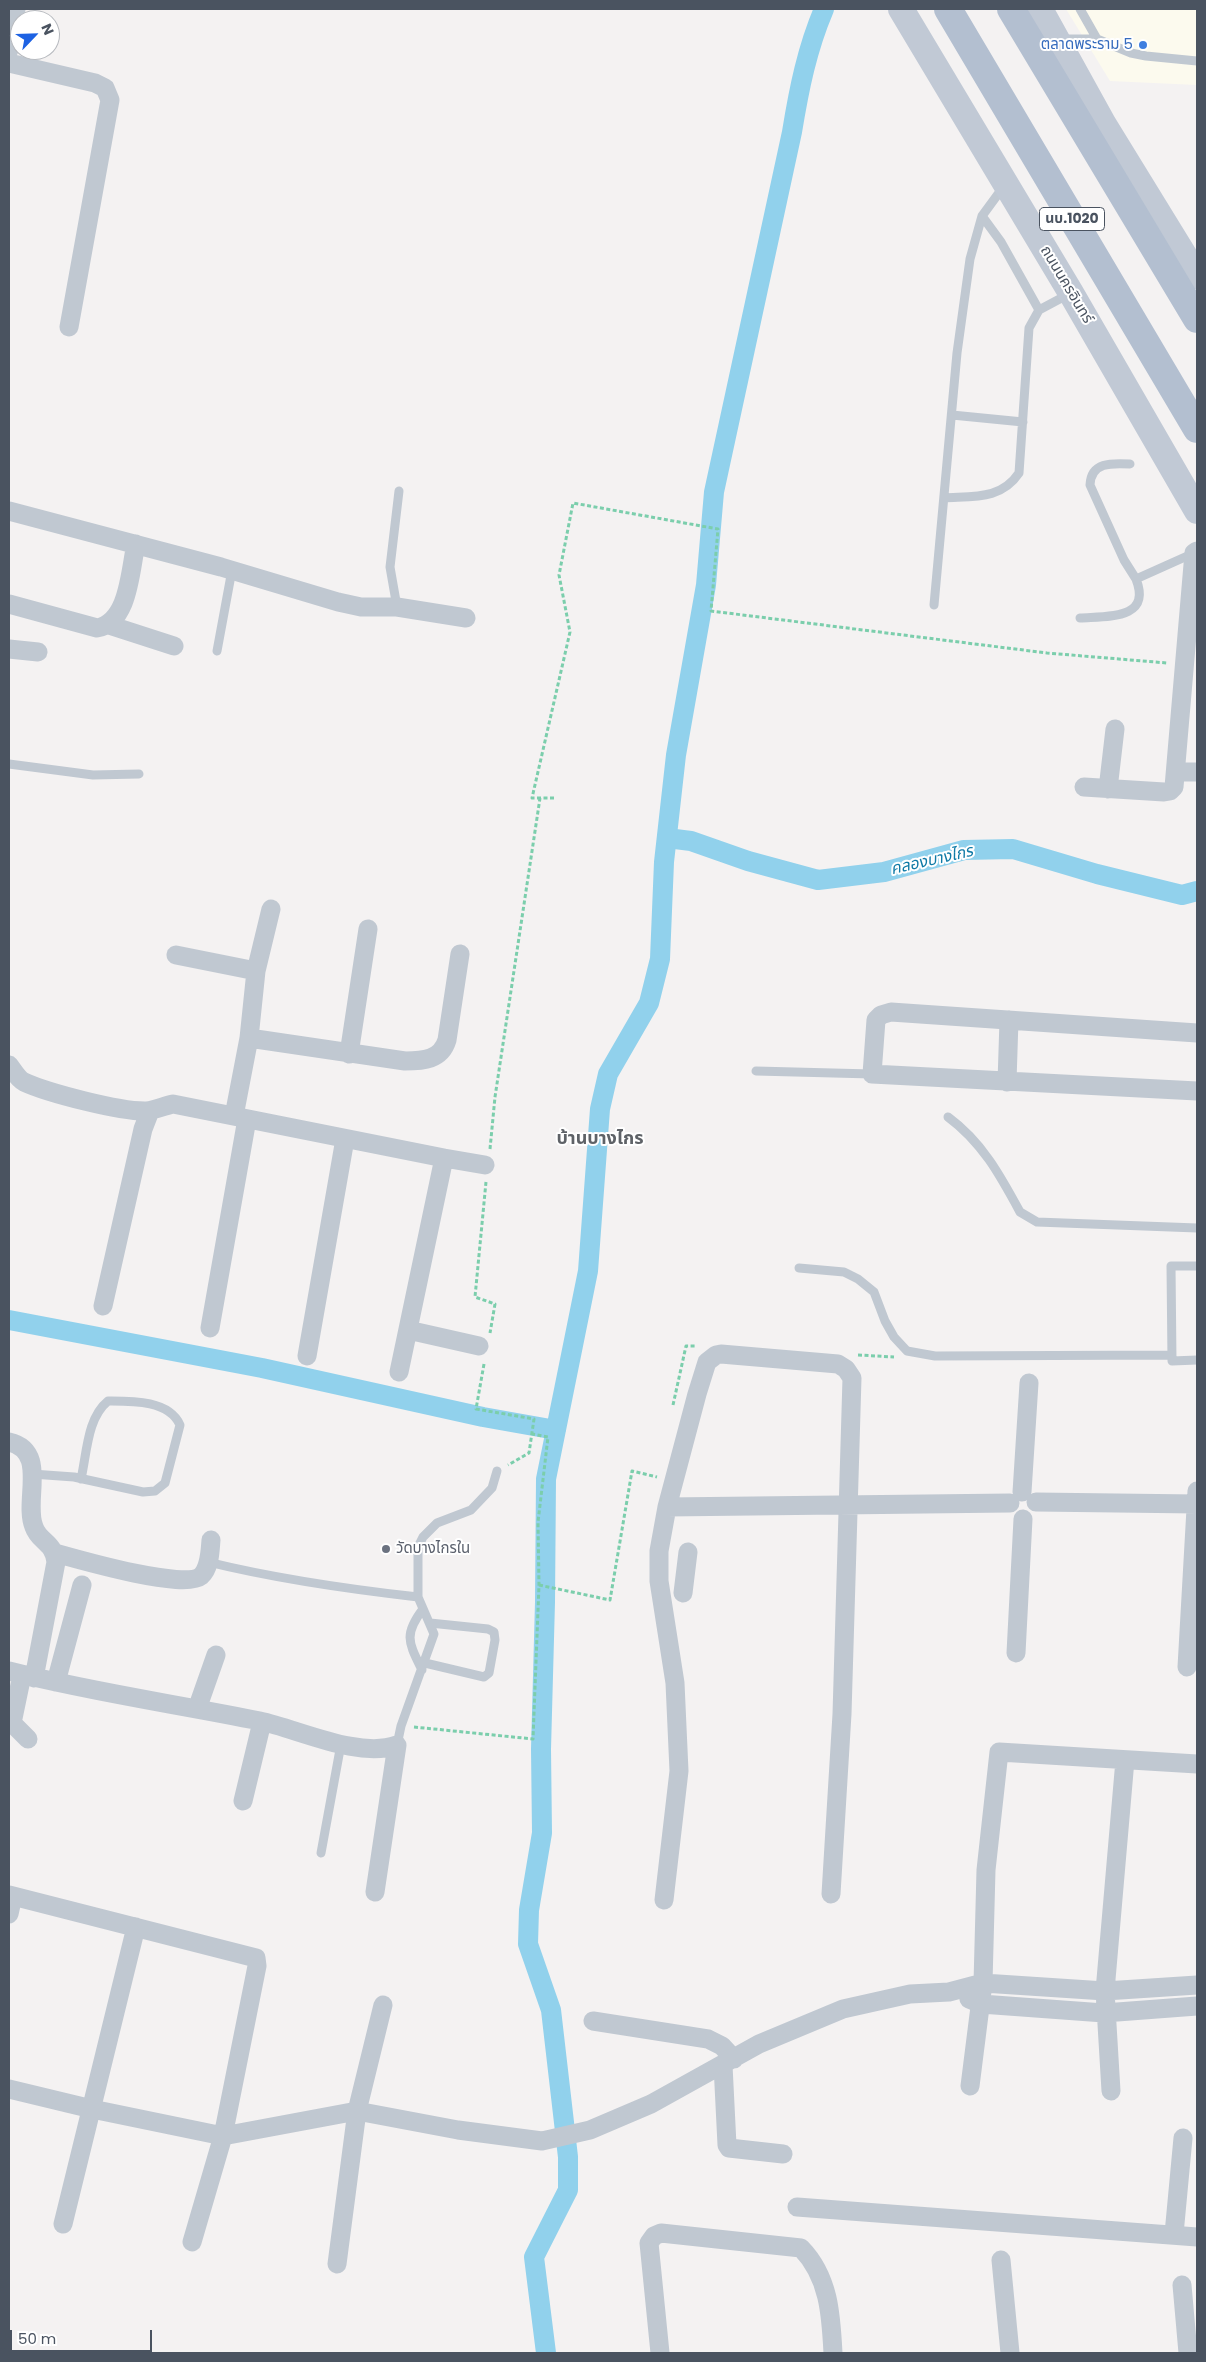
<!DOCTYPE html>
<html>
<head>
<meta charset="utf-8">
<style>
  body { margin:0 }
  #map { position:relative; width:1206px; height:2362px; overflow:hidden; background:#f4f2f2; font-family:Poppins,sans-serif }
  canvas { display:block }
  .frame { position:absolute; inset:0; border:10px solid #4a5360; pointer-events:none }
  .north { position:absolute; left:10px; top:10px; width:50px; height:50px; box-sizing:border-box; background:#fff; border:1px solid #b7babf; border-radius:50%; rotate:66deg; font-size:14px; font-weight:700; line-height:20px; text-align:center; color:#4a5360 }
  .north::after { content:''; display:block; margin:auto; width:18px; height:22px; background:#1d62e3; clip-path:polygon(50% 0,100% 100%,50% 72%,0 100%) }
  .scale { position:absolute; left:10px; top:2330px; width:142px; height:22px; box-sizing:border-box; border:2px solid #4a5360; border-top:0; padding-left:6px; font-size:15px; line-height:18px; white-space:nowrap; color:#4a5360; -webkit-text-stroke:4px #fff; paint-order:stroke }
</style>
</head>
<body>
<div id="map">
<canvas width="1206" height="2362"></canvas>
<div class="frame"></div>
<div class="north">N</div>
<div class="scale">50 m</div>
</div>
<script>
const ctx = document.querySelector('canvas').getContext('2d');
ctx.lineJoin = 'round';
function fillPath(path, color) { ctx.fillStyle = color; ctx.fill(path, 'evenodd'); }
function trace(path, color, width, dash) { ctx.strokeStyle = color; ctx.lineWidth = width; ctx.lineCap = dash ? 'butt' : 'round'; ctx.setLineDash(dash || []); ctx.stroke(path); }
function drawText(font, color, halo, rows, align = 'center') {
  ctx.font = font + ' Poppins,"Noto Sans Thai",sans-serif'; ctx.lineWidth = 4; ctx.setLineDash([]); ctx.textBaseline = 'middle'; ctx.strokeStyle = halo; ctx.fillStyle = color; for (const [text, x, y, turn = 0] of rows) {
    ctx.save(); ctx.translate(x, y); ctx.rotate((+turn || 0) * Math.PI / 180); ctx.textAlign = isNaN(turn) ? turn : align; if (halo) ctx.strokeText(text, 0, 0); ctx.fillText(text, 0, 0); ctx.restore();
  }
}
fillPath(new Path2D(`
  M 1066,9 L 1197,9 L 1197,85 L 1110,81 Z`), '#fcfaee');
trace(new Path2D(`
  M 667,838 L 691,841 L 748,861 L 818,880 L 884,872 L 964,850 L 1013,849 L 1097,874 L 1182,895 L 1197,891
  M 9,1320 L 262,1368 L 483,1417 L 556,1430
  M 546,2353 L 534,2257 L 568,2190 L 568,2157 L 551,2010 L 528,1944 L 529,1910 L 542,1833 L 541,1749 L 545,1602 L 546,1479 L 588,1271 L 600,1109 L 608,1074 L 649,1003 L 660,959 L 664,862 L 676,755 L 706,585 L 714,492 L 792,132 C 799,89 807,49 824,9`), '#91d1ec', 20);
trace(new Path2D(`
  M 554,798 L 532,798 L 570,632 L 559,575 L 573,503 L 718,529 L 711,611 L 1047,653 L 1167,663
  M 490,1149 L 495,1097 L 540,798
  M 486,1182 L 475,1297 L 495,1304 L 490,1333
  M 858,1355 L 894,1357
  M 484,1364 L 476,1409 L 534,1419 L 529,1453 L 508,1465
  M 673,1405 L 686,1346 L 697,1346
  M 539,1585 L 610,1600 L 632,1471 L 657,1477
  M 414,1727 L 533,1739 L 539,1585 L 538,1522 L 548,1437 L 532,1434`), '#7bceac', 3, [4, 2.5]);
trace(new Path2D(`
  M 1080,9 L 1097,39 L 1131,53 L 1146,56 L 1197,61
  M 1060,39 L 1097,39
  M 982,216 L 1001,242 L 1039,310
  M 952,415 L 1023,422
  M 1130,464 C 1111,463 1091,462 1090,485 L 1124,560 L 1136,579 L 1194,553
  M 944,498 C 973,496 1001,500 1019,473 L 1029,328 L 1039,310 L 1069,294
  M 934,605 L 957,353 L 970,259 L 982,216 L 1004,186
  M 397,607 L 390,567 L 399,491
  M 1080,618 C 1107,616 1152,620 1136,579
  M 217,651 L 232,570
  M 9,764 L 93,775 L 139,774
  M 756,1071 L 872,1074
  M 948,1117 C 982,1142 1000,1175 1020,1212 L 1037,1222 L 1197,1228
  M 1197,1266 L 1171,1266 L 1172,1361 L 1197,1360
  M 799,1268 L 844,1272 L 858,1279 L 874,1292 L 885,1321 L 894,1337 L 907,1351 L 935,1356 L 1172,1355
  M 32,1474 L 74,1477 L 143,1492 L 155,1491 L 165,1483 L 180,1425 C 169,1400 131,1401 108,1401 C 87,1418 87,1453 81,1479
  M 208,1562 C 277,1579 347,1589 418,1597
  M 425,1663 L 484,1677 L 489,1673 L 495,1640 L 494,1632 L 488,1629 L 430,1623
  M 422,1670 C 409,1643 403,1635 423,1609
  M 397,1745 L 401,1726 L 434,1634 L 418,1597 L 418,1547 L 423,1537 L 437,1523 L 471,1510 L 492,1488 L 497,1471
  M 321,1853 L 341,1744`), '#c0c8d1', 9);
trace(new Path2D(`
  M 9,50 L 16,9
  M 9,63 L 95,83 L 105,88 L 110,100 L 69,327
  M 9,511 L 221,567 L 338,602 L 361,607 L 397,607 L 466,618
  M 9,604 L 97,628 C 129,622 130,571 136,544
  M 109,625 L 174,646
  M 9,649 L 38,652
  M 1176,772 L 1197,772
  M 1084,787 L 1164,792 L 1170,791 L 1174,787 L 1194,553 L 1197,551
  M 1108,789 L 1115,729
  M 176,955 L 256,971
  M 1197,1033 L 891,1012 L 881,1015 L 876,1020 L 872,1074 L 1197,1091
  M 249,1038 L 405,1061 C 423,1061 441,1060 447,1040 L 460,954
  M 349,1054 L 368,929
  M 9,1065 C 13,1070 18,1079 24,1082 C 48,1093 121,1112 147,1111 C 155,1110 164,1106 173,1104 L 444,1158 L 399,1372
  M 1007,1082 L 1009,1020
  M 234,1116 L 249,1038 L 256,971 L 271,909
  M 444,1158 L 485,1165
  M 103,1306 L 143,1129 L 150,1111
  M 210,1328 L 247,1119
  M 408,1330 L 479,1346
  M 307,1356 L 345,1139
  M 9,1442 C 49,1451 23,1501 34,1527 C 39,1542 54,1542 56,1562 L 34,1678
  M 1022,1492 L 1029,1383
  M 1036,1502 L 1197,1504
  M 667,1507 L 1010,1503
  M 55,1553 C 80,1560 184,1590 201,1576 C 210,1568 210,1551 211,1540
  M 683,1593 L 688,1552
  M 1016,1653 L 1023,1519
  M 1187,1667 L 1197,1491
  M 9,1671 C 91,1692 176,1704 260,1721 C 298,1729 359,1759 397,1745 L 375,1892
  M 22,1675 L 12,1723 L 28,1739
  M 56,1682 L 82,1585
  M 197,1709 L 216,1655
  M 243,1801 L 262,1722
  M 9,1895 L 256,1958 L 257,1966 L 223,2136 L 192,2242
  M 664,1900 L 679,1771 L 675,1683 L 659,1581 L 659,1551 L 667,1507 L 697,1394 L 707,1362 L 716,1355 L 721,1354 L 838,1364 L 846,1369 L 852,1378 L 842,1714 L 831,1894
  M 9,1914 L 13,1896
  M 969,1999 L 981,2004 L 1104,2013 L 1197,2006
  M 593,2021 L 708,2039 L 722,2046 L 734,2059
  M 723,2065 L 727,2145 L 729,2148 L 783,2154
  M 970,2086 L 983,1983 L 986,1870 L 999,1752 L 1197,1764
  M 9,2089 L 92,2109 L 223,2136 L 357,2111 L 458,2130 L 542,2141 L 590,2130 L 651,2104 L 759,2044 L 843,2009 L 910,1994 L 949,1992 L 983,1983 L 1105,1991 L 1197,1985
  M 1111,2091 L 1105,1991 L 1125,1760
  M 797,2207 L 1197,2237
  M 63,2224 L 136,1927
  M 1174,2234 L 1183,2138
  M 1001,2260 L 1010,2353
  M 337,2264 L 357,2111 L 383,2005
  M 1182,2285 L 1188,2353
  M 660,2353 L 649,2243 L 654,2236 L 661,2233 L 801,2248 C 829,2277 831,2314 833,2353`), '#c0c8d1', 19);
trace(new Path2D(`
  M 901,9 L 1071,293 L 1197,511
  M 1040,9 L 1103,123 L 1197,276`), '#c1c9d5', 26);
trace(new Path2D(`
  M 948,9 L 1197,429
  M 1011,9 L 1197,319`), '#b3bfd0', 28);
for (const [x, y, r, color] of [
  [1143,45,5,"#3f7fe0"],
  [386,1549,5,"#6b7280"]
]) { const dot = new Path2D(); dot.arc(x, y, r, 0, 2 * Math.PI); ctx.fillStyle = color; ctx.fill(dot); trace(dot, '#fff', 2); }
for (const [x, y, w] of [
  [1072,219,65]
]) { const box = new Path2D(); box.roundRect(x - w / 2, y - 11.5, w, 23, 4); ctx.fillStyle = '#fff'; ctx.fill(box); trace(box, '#4a5360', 1); }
drawText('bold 14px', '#4a5360', null, [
  ["นบ.1020",1072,219]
]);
drawText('15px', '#366cbe', '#fff', [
  ["ตลาดพระราม 5",1133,45]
], 'right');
drawText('15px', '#4a5360', '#fff', [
  ["ถนนนครอินทร์",1066,285,59]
]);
drawText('15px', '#5b616d', '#fff', [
  ["วัดบางไกรใน",396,1549]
], 'left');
drawText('italic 16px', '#0f7aa6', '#fff', [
  ["คลองบางไกร",932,861,-13]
]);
drawText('bold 18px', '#5e6267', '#fff', [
  ["บ้านบางไกร",600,1139]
]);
</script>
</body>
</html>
